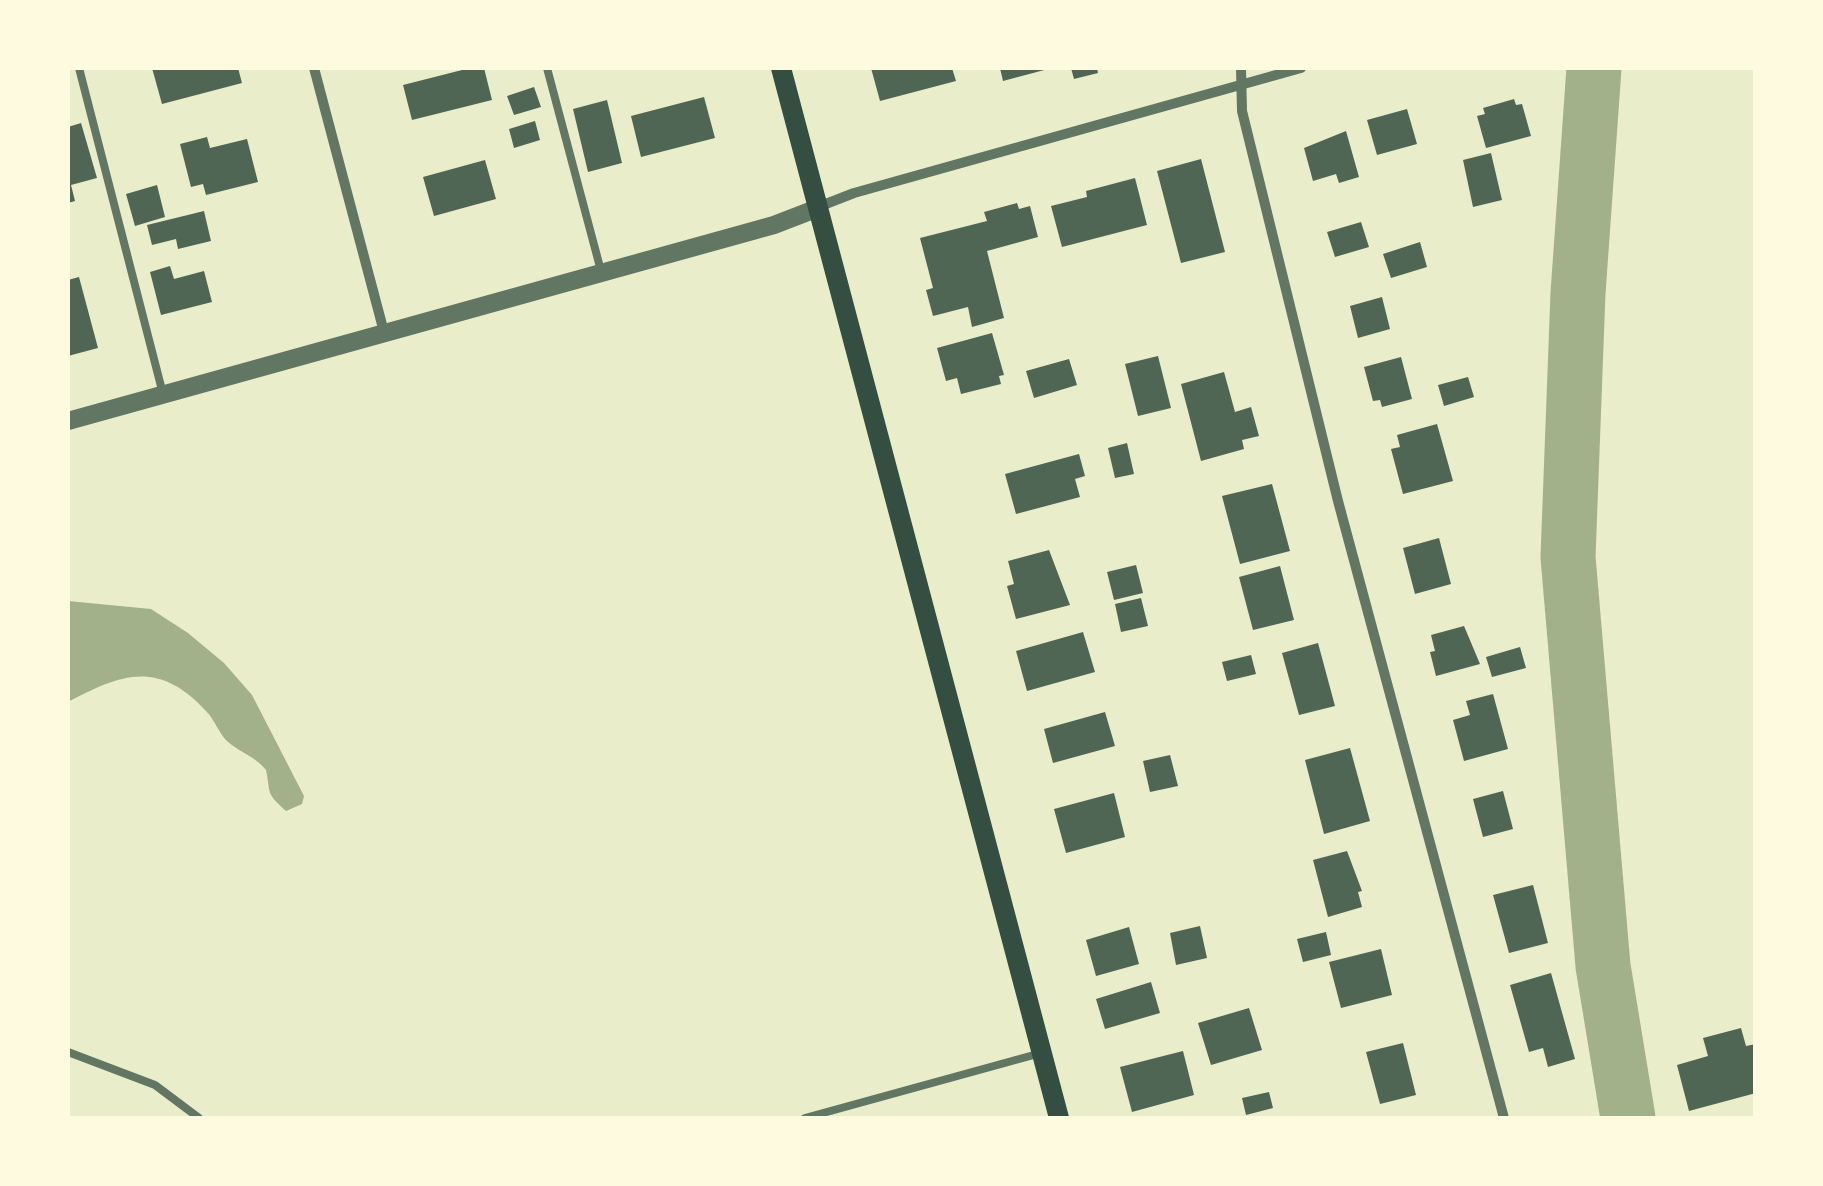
<!DOCTYPE html>
<html>
<head>
<meta charset="utf-8">
<style>
  body { margin:0 }
  #map { position:relative; width:1823px; height:1186px; overflow:hidden; background:#e9edc9; font-family:"DejaVu Sans",sans-serif }
  canvas { display:block }
  .frame { position:absolute; inset:0; border:70px solid #fefae0; pointer-events:none }
</style>
</head>
<body>
<div id="map">
<canvas width="1823" height="1186"></canvas>
<div class="frame"></div>
</div>
<script>
const ctx = document.querySelector('canvas').getContext('2d');
ctx.lineJoin = 'round';
function fillPath(path, color) { ctx.fillStyle = color; ctx.fill(path, 'evenodd'); }
function trace(path, color, width, dash) { ctx.strokeStyle = color; ctx.lineWidth = width; ctx.lineCap = dash ? 'butt' : 'round'; ctx.setLineDash(dash || []); ctx.stroke(path); }
fillPath(new Path2D(`
  M 68,601 L 151,609 L 188,633 L 224,663 L 252,695 L 304,796 L 302,804 L 286,811 C 265,792 271,794 266,770 C 256,757 241,753 228,742 C 219,734 215,720 206,711 C 158,659 121,674 68,702 Z`), '#a3b18a');
trace(new Path2D(`
  M 1594,68 L 1578,293 L 1568,557 L 1603,966 L 1628,1118`), '#a3b18a', 55);
fillPath(new Path2D(`
  M 152,68 L 238,68 L 242,83 L 162,104 Z
  M 470,68 L 484,68 L 492,100 L 412,120 L 403,85 Z
  M 871,68 L 952,68 L 956,81 L 880,101 Z
  M 1000,68 L 1048,68 L 1048,69 L 1003,81 Z
  M 1071,68 L 1097,68 L 1098,73 L 1074,79 Z
  M 534,87 L 541,107 L 514,115 L 507,96 Z
  M 704,97 L 715,138 L 641,157 L 631,116 Z
  M 1514,99 L 1516,105 L 1522,104 L 1531,136 L 1486,148 L 1477,116 L 1485,114 L 1483,108 Z
  M 607,100 L 622,163 L 588,172 L 573,109 Z
  M 1407,109 L 1417,144 L 1377,155 L 1367,120 Z
  M 535,121 L 540,140 L 514,148 L 509,129 Z
  M 81,123 L 97,178 L 71,185 L 75,201 L 68,203 L 68,127 Z
  M 1346,131 L 1359,177 L 1339,183 L 1336,174 L 1313,181 L 1304,148 Z
  M 207,137 L 210,148 L 247,139 L 258,182 L 206,195 L 203,184 L 191,187 L 180,144 Z
  M 1491,153 L 1502,200 L 1473,207 L 1463,160 Z
  M 1201,159 L 1225,252 L 1181,263 L 1157,171 Z
  M 485,160 L 496,199 L 434,216 L 423,177 Z
  M 1135,178 L 1147,225 L 1062,247 L 1051,206 L 1087,197 L 1086,191 Z
  M 157,185 L 165,217 L 135,226 L 126,194 Z
  M 1017,203 L 1019,209 L 1030,206 L 1038,237 L 987,251 L 1004,318 L 972,327 L 968,307 L 933,316 L 926,290 L 933,288 L 920,238 L 987,221 L 984,212 Z
  M 204,211 L 211,241 L 178,249 L 176,239 L 152,245 L 147,225 Z
  M 1361,222 L 1369,247 L 1335,257 L 1327,232 Z
  M 1420,242 L 1427,267 L 1391,278 L 1383,254 Z
  M 170,266 L 174,279 L 204,271 L 212,302 L 161,315 L 150,272 Z
  M 79,277 L 98,348 L 68,356 L 68,280 Z
  M 1382,297 L 1390,329 L 1358,338 L 1350,306 Z
  M 992,333 L 1004,375 L 999,376 L 1001,384 L 961,394 L 957,378 L 946,381 L 937,348 Z
  M 1158,356 L 1171,408 L 1138,416 L 1125,364 Z
  M 1401,357 L 1412,399 L 1382,407 L 1380,400 L 1373,401 L 1364,367 Z
  M 1069,359 L 1077,385 L 1034,398 L 1026,371 Z
  M 1224,372 L 1235,412 L 1251,407 L 1259,436 L 1242,440 L 1244,449 L 1201,461 L 1181,384 Z
  M 1468,377 L 1474,397 L 1444,406 L 1438,385 Z
  M 1437,424 L 1453,481 L 1403,494 L 1391,449 L 1400,447 L 1397,435 Z
  M 1127,443 L 1134,474 L 1115,478 L 1108,448 Z
  M 1079,454 L 1085,476 L 1075,479 L 1080,497 L 1016,514 L 1005,474 Z
  M 1272,484 L 1290,551 L 1240,564 L 1222,496 Z
  M 1439,538 L 1451,584 L 1415,594 L 1403,548 Z
  M 1049,550 L 1070,605 L 1016,619 L 1007,586 L 1014,584 L 1008,561 Z
  M 1136,565 L 1143,593 L 1114,600 L 1107,572 Z
  M 1280,566 L 1294,620 L 1253,630 L 1239,577 Z
  M 1141,598 L 1148,626 L 1121,632 L 1115,604 Z
  M 1464,626 L 1480,664 L 1436,676 L 1430,652 L 1435,651 L 1431,635 Z
  M 1083,632 L 1095,672 L 1027,691 L 1016,651 Z
  M 1318,643 L 1335,706 L 1299,715 L 1282,653 Z
  M 1520,647 L 1526,668 L 1492,677 L 1486,657 Z
  M 1251,655 L 1256,674 L 1227,681 L 1222,662 Z
  M 1493,694 L 1508,749 L 1464,761 L 1453,720 L 1470,715 L 1466,701 Z
  M 1105,712 L 1115,746 L 1053,763 L 1044,729 Z
  M 1350,748 L 1370,821 L 1324,834 L 1305,760 Z
  M 1170,755 L 1178,786 L 1150,792 L 1143,761 Z
  M 1503,791 L 1513,829 L 1483,837 L 1473,799 Z
  M 1114,793 L 1125,837 L 1066,853 L 1054,809 Z
  M 1347,851 L 1362,891 L 1358,892 L 1362,907 L 1328,917 L 1313,860 Z
  M 1533,885 L 1548,943 L 1509,953 L 1493,895 Z
  M 1200,926 L 1207,958 L 1176,965 L 1170,933 Z
  M 1129,927 L 1139,964 L 1096,976 L 1086,940 Z
  M 1326,932 L 1331,955 L 1303,962 L 1297,939 Z
  M 1381,949 L 1392,995 L 1341,1008 L 1329,962 Z
  M 1551,973 L 1575,1059 L 1548,1067 L 1543,1048 L 1529,1052 L 1510,985 Z
  M 1151,982 L 1160,1013 L 1105,1029 L 1096,999 Z
  M 1249,1008 L 1262,1050 L 1211,1065 L 1198,1023 Z
  M 1741,1028 L 1746,1046 L 1756,1044 L 1756,1093 L 1689,1111 L 1677,1065 L 1708,1056 L 1703,1038 Z
  M 1403,1043 L 1416,1095 L 1380,1104 L 1366,1052 Z
  M 1183,1051 L 1194,1095 L 1132,1112 L 1120,1067 Z
  M 1269,1092 L 1273,1108 L 1246,1115 L 1242,1098 Z`), '#4f6655');
trace(new Path2D(`
  M 79,68 L 163,394
  M 547,68 L 601,271
  M 68,1052 L 155,1085 L 199,1118
  M 805,1118 L 1041,1053`), '#617663', 8);
trace(new Path2D(`
  M 314,68 L 384,332
  M 1241,68 L 1242,111 L 1338,501 L 1504,1118
  M 818,207 L 854,193 L 1301,68`), '#617663', 10);
trace(new Path2D(`
  M 68,421 L 774,225 L 818,208`), '#617663', 18);
trace(new Path2D(`
  M 781,68 L 1059,1118`), '#344e41', 20);
</script>
</body>
</html>
